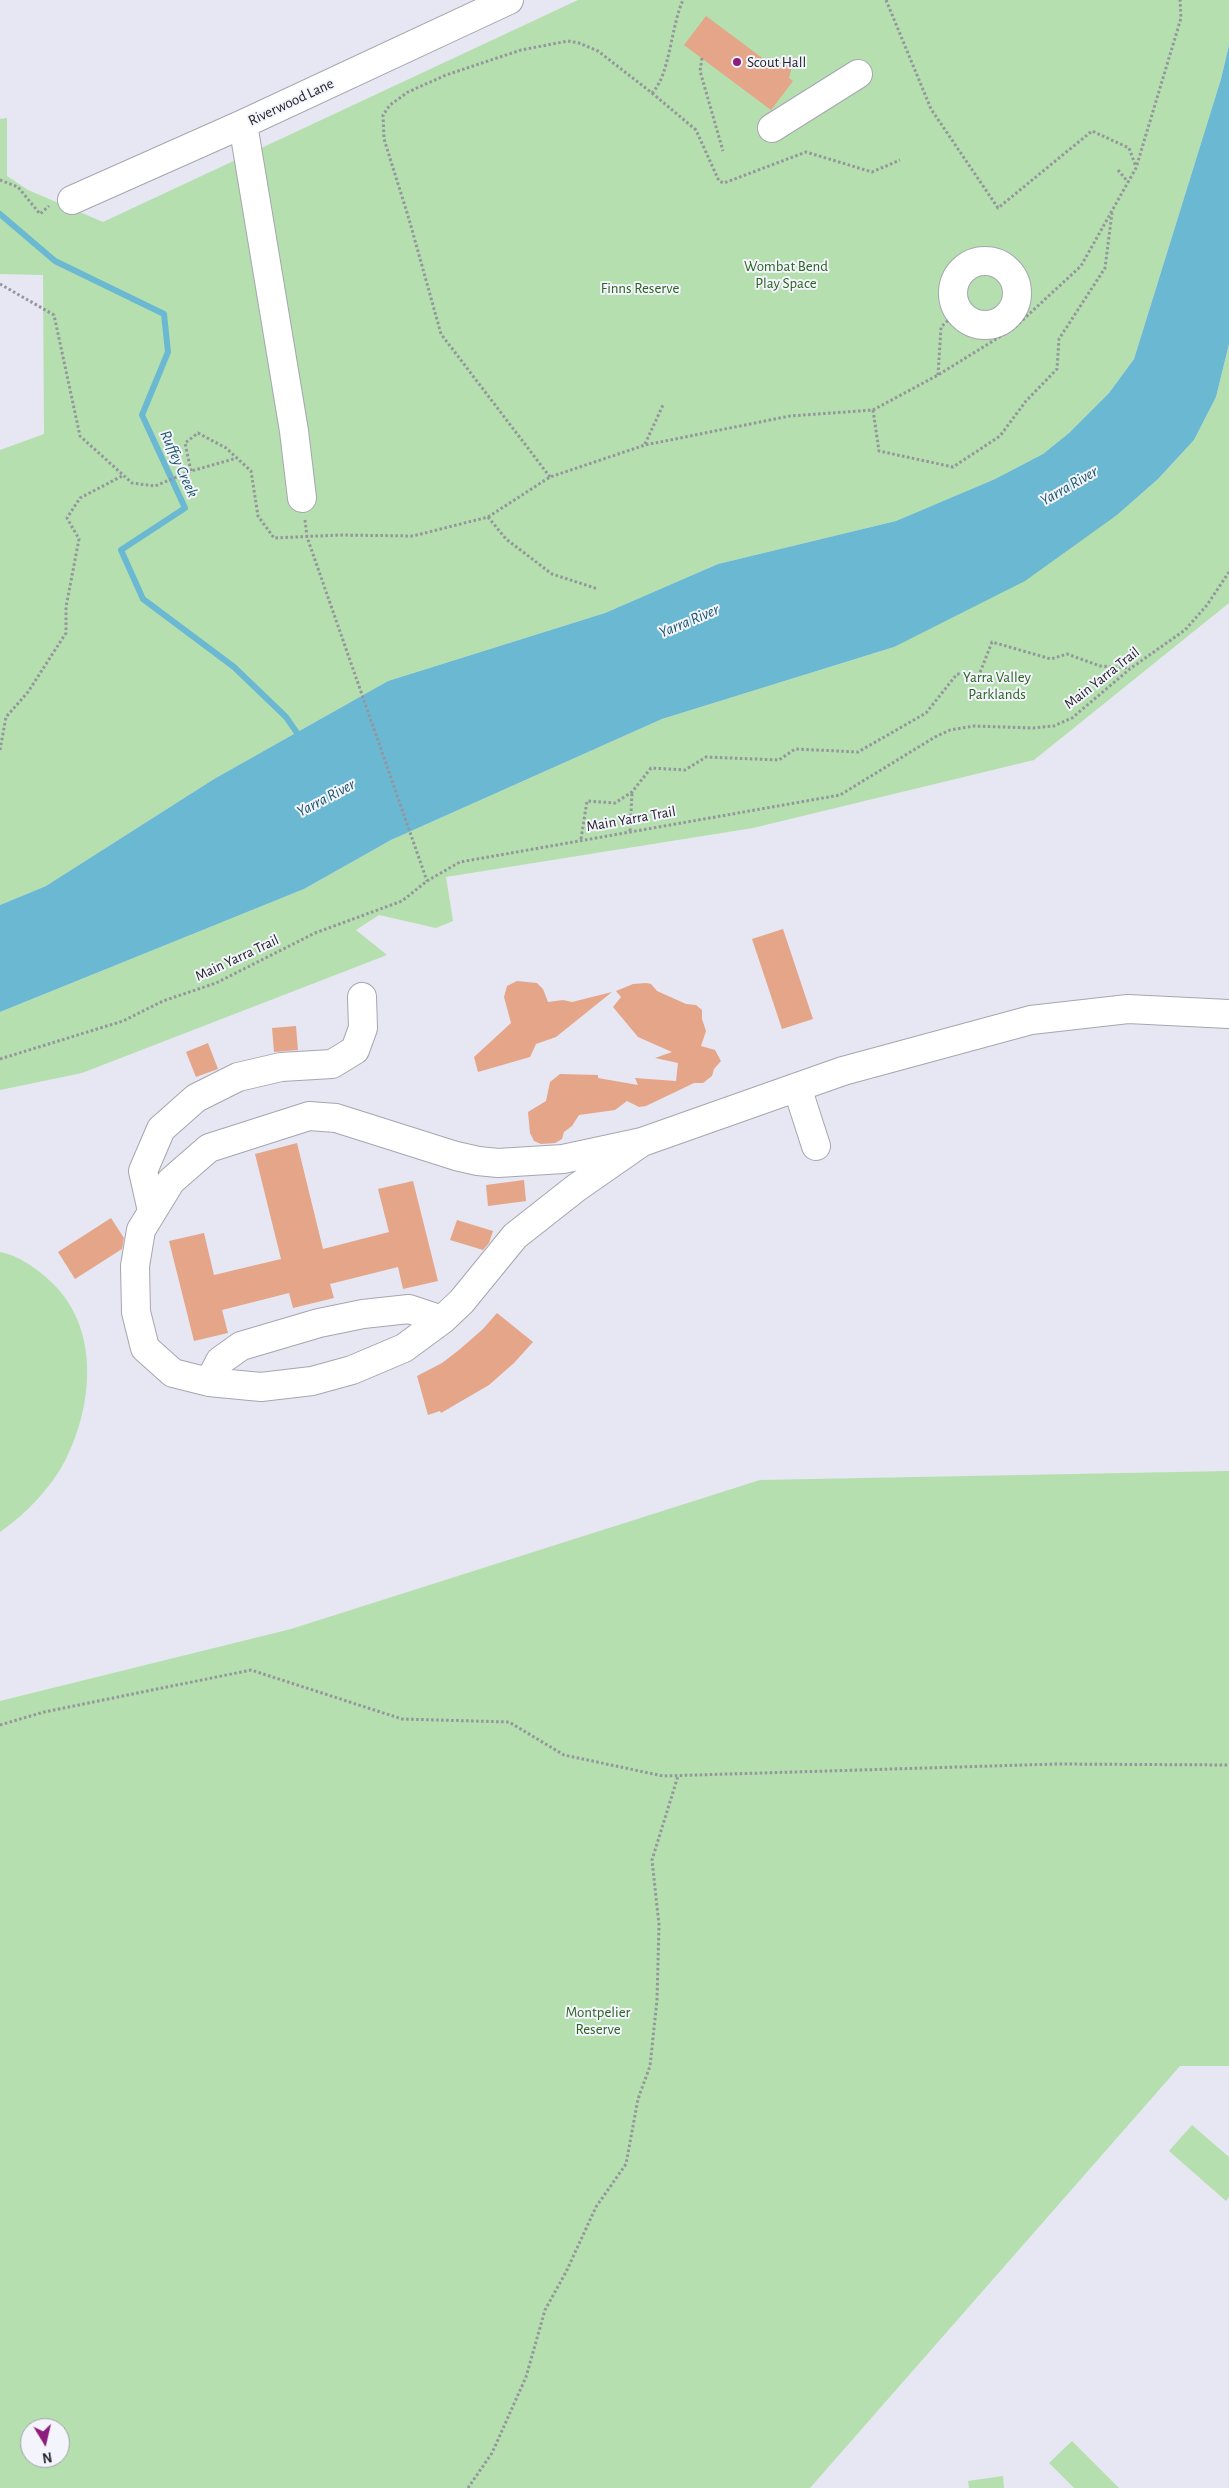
<!DOCTYPE html>
<html>
<head>
<meta charset="utf-8">
<style>
  body { margin:0 }
  #map { position:relative; width:1229px; height:2488px; overflow:hidden; background:#e6e7f2; font-family:"Alegreya Sans",sans-serif }
  canvas { display:block }
  .north { position:absolute; left:20px; top:2418px; width:50px; height:50px; box-sizing:border-box; background:#f4f4fd; border:1px solid #a1a1a8; border-radius:50%; rotate:171deg; font-size:14px; font-weight:700; line-height:20px; text-align:center; color:#252529 }
  .north::after { content:''; display:block; margin:auto; width:18px; height:22px; background:#8e1c7d; clip-path:polygon(50% 0,100% 100%,50% 72%,0 100%) }
</style>
</head>
<body>
<div id="map">
<canvas width="1229" height="2488"></canvas>
<div class="north">N</div>
</div>
<script>
const ctx = document.querySelector('canvas').getContext('2d');
ctx.lineJoin = 'round';
function fillPath(path, color) { ctx.fillStyle = color; ctx.fill(path, 'evenodd'); }
function trace(path, color, width, dash) { ctx.strokeStyle = color; ctx.lineWidth = width; ctx.lineCap = dash ? 'butt' : 'round'; ctx.setLineDash(dash || []); ctx.stroke(path); }
function drawText(font, color, halo, rows, align = 'center') {
  ctx.font = font + ' "Alegreya Sans",sans-serif'; ctx.lineWidth = 4; ctx.setLineDash([]); ctx.textBaseline = 'middle'; ctx.strokeStyle = halo; ctx.fillStyle = color; for (const [text, x, y, turn = 0] of rows) {
    ctx.save(); ctx.translate(x, y); ctx.rotate((+turn || 0) * Math.PI / 180); ctx.textAlign = isNaN(turn) ? turn : align; if (halo) ctx.strokeText(text, 0, 0); ctx.fillText(text, 0, 0); ctx.restore();
  }
}
fillPath(new Path2D(`
  M 578,0 L 1229,0 L 1229,45 L 1221,79 L 1134,359 L 1109,393 L 1069,433 L 1043,454 L 995,479 L 896,521 L 718,564 L 605,613 L 388,681 L 214,779 L 46,886 L 0,905 L 0,450 L 44,434 L 43,275 L 0,274 L 0,119 L 7,118 L 7,176 L 28,190 L 103,222 Z
  M 1229,344 L 1229,603 L 1034,760 L 753,828 L 446,877 L 453,921 L 436,928 L 379,915 L 356,930 L 387,955 L 82,1073 L 0,1090 L 0,1012 L 304,889 L 391,840 L 662,719 L 894,647 L 1117,515 L 1158,479 L 1194,440 L 1216,397 Z
  M 0,1252 C 18,1255 36,1268 49,1280 C 100,1325 94,1403 66,1459 C 51,1488 27,1513 0,1532 Z
  M 1229,1471 L 1229,2066 L 1180,2066 L 810,2488 L 0,2488 L 0,1701 L 291,1629 L 760,1480 ZM 30,2428 L 60,2428 L 60,2458 L 30,2458 Z
  M 1192,2125 L 1229,2157 L 1229,2197 L 1226,2201 L 1169,2151 Z
  M 1072,2441 L 1119,2488 L 1074,2488 L 1049,2463 Z
  M 1003,2476 L 1004,2488 L 969,2488 L 968,2481 Z`), '#b5dfae');
fillPath(new Path2D(`
  M 1229,45 L 1229,344 L 1216,397 L 1194,440 L 1158,479 L 1117,515 L 1025,581 L 894,647 L 662,719 L 391,840 L 304,889 L 0,1012 L 0,905 L 46,886 L 214,779 L 388,681 L 605,613 L 718,564 L 896,521 L 995,479 L 1043,454 L 1069,433 L 1109,393 L 1134,359 L 1221,79 Z`), '#6bb8d3');
trace(new Path2D(`
  M 0,214 L 55,261 L 164,314 L 168,352 L 142,415 L 185,508 L 121,550 L 143,599 L 234,667 L 286,717 L 302,740`), '#6bb8d3', 6);
fillPath(new Path2D(`
  M 706,16 L 777,69 L 794,57 L 789,78 L 793,81 L 771,110 L 684,45 Z
  M 783,929 L 813,1019 L 782,1029 L 752,939 Z
  M 517,981 L 537,983 L 543,989 L 548,1002 L 563,1000 L 572,1002 L 612,992 L 556,1037 L 536,1044 L 530,1057 L 478,1072 L 474,1057 L 511,1023 L 504,997 L 507,986 Z
  M 646,983 L 651,984 L 657,991 L 686,1004 L 696,1005 L 702,1010 L 702,1019 L 706,1031 L 701,1046 L 715,1050 L 721,1061 L 714,1069 L 712,1076 L 703,1083 L 694,1083 L 646,1106 L 639,1107 L 627,1101 L 615,1110 L 579,1115 L 572,1126 L 564,1132 L 562,1139 L 555,1143 L 541,1144 L 534,1141 L 530,1133 L 528,1112 L 546,1101 L 550,1082 L 560,1074 L 598,1075 L 598,1078 L 638,1085 L 635,1078 L 676,1081 L 678,1063 L 655,1058 L 672,1052 L 638,1037 L 613,1007 L 621,997 L 616,991 L 633,984 Z
  M 296,1026 L 298,1050 L 274,1052 L 272,1028 Z
  M 208,1043 L 218,1069 L 196,1077 L 186,1052 Z
  M 297,1143 L 323,1249 L 389,1232 L 378,1189 L 413,1181 L 438,1281 L 403,1289 L 398,1267 L 330,1284 L 334,1298 L 293,1308 L 289,1293 L 222,1310 L 228,1333 L 194,1341 L 169,1241 L 204,1233 L 214,1275 L 281,1259 L 255,1154 Z
  M 524,1180 L 526,1201 L 488,1206 L 486,1185 Z
  M 111,1218 L 124,1238 L 122,1249 L 75,1279 L 58,1252 Z
  M 457,1220 L 493,1231 L 489,1243 L 483,1250 L 450,1240 Z
  M 497,1313 L 533,1342 L 514,1363 L 489,1385 L 441,1413 L 440,1411 L 428,1415 L 417,1376 L 442,1363 L 459,1350 L 483,1329 Z`), '#e4a589');
const minor = new Path2D(`
  M 243,124 L 294,431 L 302,498
  M 772,128 L 858,74
  M 72,200 L 243,124 L 509,0
  M953 293a32 32 0 1 1 64 0a32 32 0 1 1-64 0Z
  M 797,1087 L 816,1146
  M 642,1142 L 576,1188 L 515,1236 L 462,1301 L 442,1320 L 404,1348 L 352,1370 L 312,1381 L 261,1387 L 209,1382 L 173,1373 L 145,1348 L 136,1312 L 135,1266 L 141,1230 L 171,1181 L 209,1148 L 309,1116 L 336,1118 L 456,1156 L 478,1161 L 498,1163 L 563,1159 L 642,1142 L 843,1071 L 1031,1020 L 1128,1009 L 1229,1014
  M 152,1211 L 143,1171 L 161,1129 L 196,1098 L 238,1077 L 281,1067 L 332,1064 L 355,1050 L 363,1028 L 362,997
  M 209,1382 L 220,1361 L 241,1346 L 319,1323 L 363,1314 L 409,1309 L 442,1320`);
trace(minor, '#a5a6b0', 30);
trace(new Path2D(`
  M 886,0 L 931,109 L 998,208 L 1092,131 L 1129,148 L 1136,167
  M 702,58 L 700,71 L 723,151
  M 652,93 L 696,130 L 719,181 L 724,183 L 806,152 L 872,172 L 900,160
  M 1118,170 L 1128,182
  M 0,180 L 18,187 L 40,214 L 49,206
  M 0,284 L 54,315 L 80,436 L 132,483 L 155,486 L 191,471 L 237,458
  M 938,375 L 941,327 L 958,311
  M 873,410 L 879,451 L 953,467 L 1000,436 L 1026,401 L 1057,369 L 1059,339 L 1105,268 L 1112,213
  M 645,444 L 663,405
  M 191,471 L 185,443 L 198,433 L 226,448 L 251,471 L 258,516 L 274,538 L 340,535 L 413,536 L 488,517 L 550,477 L 645,445 L 790,416 L 873,410 L 938,375 L 1014,328 L 1081,266 L 1136,168 L 1181,18 L 1180,0
  M 550,477 L 441,334 L 409,219 L 384,139 L 383,115 L 390,105 L 408,92 L 446,75 L 521,50 L 568,41 L 579,43 L 598,51 L 652,93 C 670,75 671,26 683,0
  M 488,517 L 506,539 L 552,574 L 598,589
  M 305,520 L 307,537 L 427,881
  M 0,750 L 6,717 L 28,692 L 66,633 L 66,607 L 79,539 L 67,518 L 80,498 L 124,475
  M 630,831 L 632,793
  M 581,839 L 587,801 L 615,803 L 632,792 L 651,768 L 685,770 L 706,757 L 779,760 L 795,749 L 858,752 L 926,713 L 957,674 L 979,675 L 992,642 L 1051,659 L 1067,654 L 1100,666 L 1130,668
  M 0,1059 L 123,1021 L 163,1001 L 216,983 L 315,933 L 402,901 L 427,881 L 460,862 L 840,795 L 935,737 L 950,730 L 974,726 L 1033,728 L 1054,726 L 1072,718 L 1131,668 L 1185,630 L 1207,605 L 1229,572
  M 0,1725 L 44,1712 L 251,1670 L 402,1719 L 509,1722 L 564,1755 L 663,1776 L 1057,1764 L 1229,1765
  M 468,2488 L 492,2453 L 526,2377 L 545,2310 L 566,2272 L 596,2207 L 626,2164 L 638,2099 L 650,2066 L 657,2000 L 659,1925 L 652,1860 L 678,1776`), '#95959d', 3, [2.5, 2.5]);
trace(minor, '#fff', 28);
for (const [x, y, r, color] of [
  [737,62,5,"#8e1c7d"]
]) { const dot = new Path2D(); dot.arc(x, y, r, 0, 2 * Math.PI); ctx.fillStyle = color; ctx.fill(dot); trace(dot, '#f4f4fd', 2); }
drawText('15px', '#252529', '#f4f4fd', [
  ["Scout Hall",747,62]
], 'left');
drawText('15px', '#252529', '#f4f4fd', [
  ["Riverwood Lane",291,102,-25],
  ["Main Yarra Trail",1102,678,-38],
  ["Main Yarra Trail",631,819,-10],
  ["Main Yarra Trail",237,958,-25]
]);
drawText('15px', '#2b6422', '#f4f4fd', [
  ["Wombat Bend",786,266],
  ["Play Space",786,283],
  ["Finns Reserve",640,288],
  ["Yarra Valley",997,677],
  ["Parklands",997,694],
  ["Montpelier",598,2012],
  ["Reserve",598,2029]
]);
drawText('italic 16px', '#18576a', '#f4f4fd', [
  ["Ruffey Creek",179,464,66],
  ["Yarra River",1069,486,-30],
  ["Yarra River",689,621,-23],
  ["Yarra River",326,798,-28]
]);
</script>
</body>
</html>
